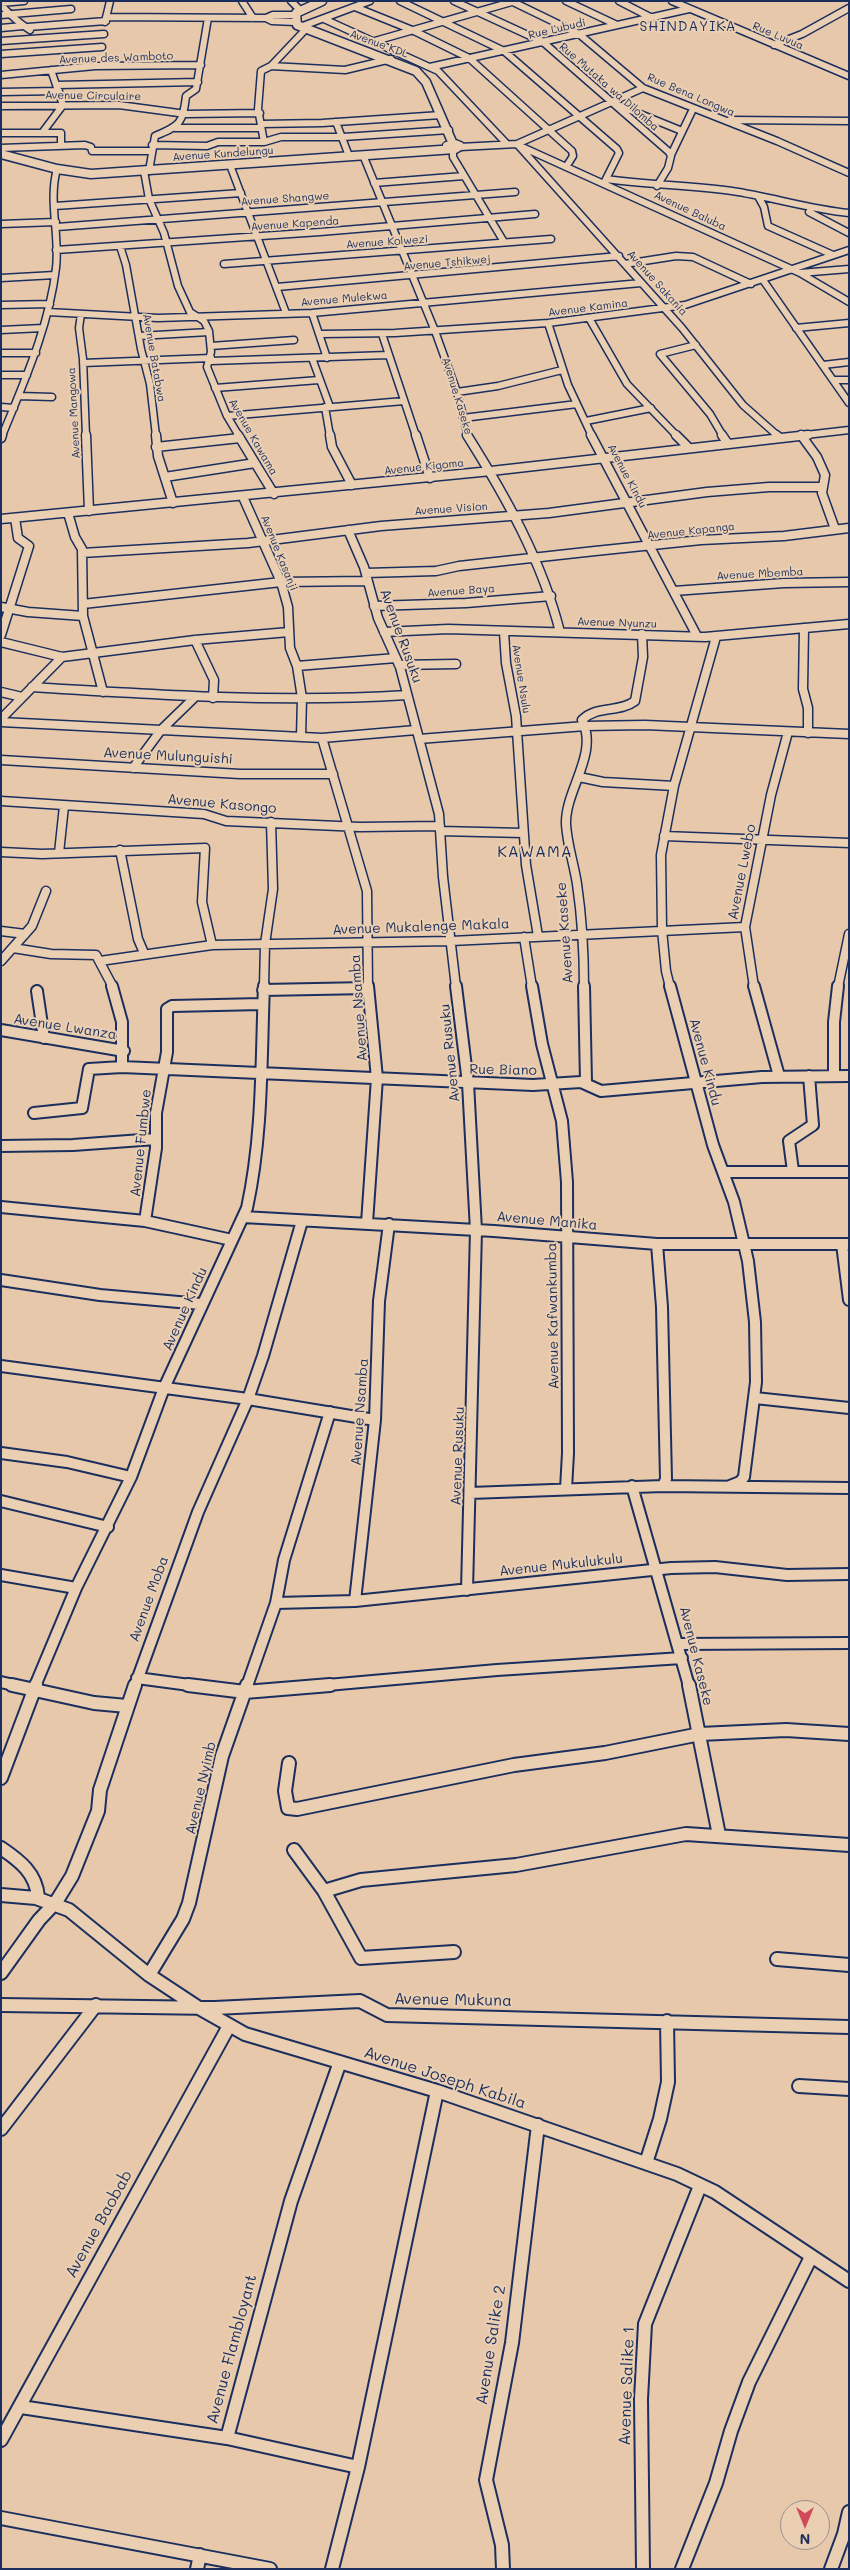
<!DOCTYPE html>
<html>
<head>
<meta charset="utf-8">
<style>
  body { margin:0 }
  #map { position:relative; width:850px; height:2570px; overflow:hidden; background:#e8c8aa; font-family:Mali,sans-serif }
  canvas { display:block }
  .frame { position:absolute; inset:0; border:2px solid #1b2f5e; pointer-events:none }
  .north { position:absolute; left:780px; top:2500px; width:50px; height:50px; box-sizing:border-box; background:#ebcfb2; border:1px solid #988f90; border-radius:50%; rotate:180deg; font-size:14px; font-weight:700; line-height:20px; text-align:center; color:#1b2f5e }
  .north::after { content:''; display:block; margin:auto; width:18px; height:22px; background:#d1495b; clip-path:polygon(50% 0,100% 100%,50% 72%,0 100%) }
</style>
</head>
<body>
<div id="map">
<canvas width="850" height="2570"></canvas>
<div class="frame"></div>
<div class="north">N</div>
</div>
<script>
const ctx = document.querySelector('canvas').getContext('2d');
ctx.lineJoin = 'round';
function trace(path, color, width, dash) { ctx.strokeStyle = color; ctx.lineWidth = width; ctx.lineCap = dash ? 'butt' : 'round'; ctx.setLineDash(dash || []); ctx.stroke(path); }
function drawText(font, color, halo, rows, align = 'center') {
  ctx.font = font + ' Mali,sans-serif'; ctx.lineWidth = 4; ctx.setLineDash([]); ctx.textBaseline = 'middle'; ctx.strokeStyle = halo; ctx.fillStyle = color; for (const [text, x, y, turn = 0] of rows) {
    ctx.save(); ctx.translate(x, y); ctx.rotate((+turn || 0) * Math.PI / 180); ctx.textAlign = isNaN(turn) ? turn : align; if (halo) ctx.strokeText(text, 0, 0); ctx.fillText(text, 0, 0); ctx.restore();
  }
}
const minorFar3 = new Path2D(`
  M 242,1 L 253,18
  M 291,1 L 300,10
  M 400,1 L 504,51 L 617,149 L 619,153 L 604,183
  M 454,1 L 543,42 L 669,152 L 671,156 L 668,168 L 657,186
  M 511,1 L 579,34 L 643,88 L 777,141 L 849,173
  M 566,1 L 617,25
  M 619,1 L 652,18
  M 672,1 L 849,76
  M 1,3 L 24,1
  M 1,5 C 10,15 19,23 30,30
  M 355,7 L 412,30 L 469,58 L 572,151 L 573,156 L 566,167
  M 1,15 L 71,9
  M 295,15 L 273,15 L 266,18 L 272,21 L 295,22
  M 106,17 L 266,18
  M 324,19 L 438,71 L 506,143
  M 105,22 L 110,1
  M 28,27 L 106,21
  M 300,27 L 370,1
  M 1,28 L 23,26
  M 1,41 L 104,34
  M 375,41 L 515,1
  M 774,45 L 802,34 L 849,8
  M 1,54 L 102,47
  M 271,66 L 345,70 L 391,59
  M 430,67 L 689,9
  M 1,75 L 95,66 L 201,65
  M 57,85 L 198,82
  M 1,92 L 59,91
  M 618,105 L 682,131
  M 1,106 L 119,105 L 186,114 L 260,113
  M 730,120 L 849,121
  M 336,122 L 349,156
  M 261,124 L 322,123 L 441,115
  M 175,128 L 261,128
  M 1,133 L 61,133 L 61,145
  M 42,133 L 63,105 L 51,70
  M 264,142 L 258,109 L 261,71 L 271,66 L 305,30
  M 517,144 L 682,328 L 743,405 L 778,436
  M 152,145 L 207,146 L 218,142 L 264,142 L 281,137 L 343,137 L 449,130
  M 520,146 L 800,273 L 849,302
  M 460,147 L 517,144 L 643,88
  M 1,148 L 85,145 L 91,147 L 92,151 L 151,151
  M 453,149 L 453,157 L 504,242
  M 363,155 L 435,331 L 457,392 L 468,436
  M 671,155 L 693,109
  M 230,165 L 286,313
  M 144,171 L 149,199 L 164,233 L 178,286 L 190,312 L 204,321 L 209,331 L 211,352 L 207,367 L 227,416 L 239,436
  M 149,171 L 155,136 C 180,126 183,123 186,96 L 196,89 L 208,18
  M 606,179 C 648,185 690,185 732,191 C 772,197 809,209 849,213
  M 374,183 L 464,176
  M 758,196 L 764,207 L 768,226 L 833,255
  M 55,206 L 241,193
  M 809,212 L 849,233
  M 1,224 L 56,222
  M 57,227 L 515,192
  M 120,246 L 126,265 L 141,349 L 150,384 L 156,436
  M 56,250 L 320,232 L 535,214
  M 224,264 L 551,239
  M 625,264 L 676,256 L 693,257 L 751,284
  M 800,273 L 849,269
  M 1,278 L 55,275
  M 763,280 L 849,403
  M 277,287 L 619,256
  M 1,305 L 50,304
  M 48,312 L 158,318 L 312,313 L 641,283
  M 312,313 L 327,358
  M 81,314 L 79,328 L 83,359 L 86,436
  M 589,318 L 627,384 L 677,436
  M 548,323 L 568,385 L 592,436
  M 796,328 L 849,323
  M 1,330 L 43,328
  M 321,334 L 395,333 L 548,323 L 685,305 L 849,250
  M 382,334 L 416,436
  M 139,336 L 209,332
  M 696,345 L 660,354 L 710,414 L 723,436
  M 211,346 L 294,340
  M 1,353 L 36,353
  M 312,358 L 330,407
  M 211,361 L 388,355
  M 83,363 L 211,358
  M 823,365 L 849,362
  M 1,375 L 27,375
  M 834,380 L 849,380
  M 215,388 L 319,380
  M 457,392 L 498,386 L 562,370
  M 19,396 L 52,397
  M 1,407 L 14,408
  M 325,407 L 330,436
  M 227,416 L 404,401
  M 463,418 L 577,404
  M 586,421 L 651,408
  M 2,436 C 24,382 49,327 56,268 C 60,236 48,201 57,169
  M 797,436 L 849,430`);
const minorFar2 = new Path2D(`
  M 86,435 L 89,511
  M 156,435 L 158,456 L 173,503
  M 238,435 L 274,494
  M 330,435 L 332,447 L 352,485
  M 416,435 L 430,478
  M 467,435 C 506,497 542,561 560,632
  M 591,435 L 697,636
  M 676,435 L 689,448
  M 722,435 L 728,444
  M 776,435 L 780,438
  M 801,435 L 817,457 L 825,475 L 822,493 L 835,529
  M 1,438 L 2,435
  M 156,447 L 240,438
  M 165,477 L 255,463
  M 243,497 L 281,582 L 288,607 L 290,648 L 297,666 L 302,698 L 301,737
  M 68,513 L 75,537 L 82,549 L 83,616 L 103,692
  M 1,519 L 491,471 L 808,435
  M 348,530 L 364,567 L 378,618 L 400,667 L 439,814 L 443,877 L 456,987
  M 82,553 L 248,543 L 381,526 L 549,513 L 707,492 L 769,487 L 822,487
  M 366,573 L 436,571 L 459,566 L 595,551 L 701,540 L 784,536 L 849,528
  M 674,591 L 784,583 L 849,582
  M 83,604 L 281,582 L 367,581
  M 374,606 L 466,603 L 551,596
  M 1,607 L 28,612 L 83,616
  M 804,628 L 803,689 L 808,708 L 808,733
  M 384,632 L 448,629 L 705,637 L 849,624
  M 504,632 L 506,663 L 516,716 L 526,865 L 538,936
  M 1,635 L 29,546 L 18,538 L 15,518
  M 195,640 L 214,680 L 213,698
  M 1,642 L 62,657 L 195,640 L 289,632
  M 399,665 L 456,664
  M 297,666 L 396,658
  M 32,687 C 157,695 282,703 407,695
  M 1,692 L 22,697
  M 1,719 L 62,657
  M 1,722 L 322,738 L 416,730
  M 322,738 L 367,891 L 368,987
  M 419,739 L 585,726 L 645,725 L 849,734
  M 1,760 L 240,774 L 333,774
  M 133,768 L 161,730 L 195,697
  M 579,777 L 603,782 L 674,786
  M 1,801 L 204,814 L 226,821 L 360,827 L 440,826
  M 440,831 L 523,833
  M 664,836 L 849,843
  M 120,850 L 138,939 L 144,953
  M 1,852 L 42,854 L 205,848 L 202,902 L 212,945
  M 59,853 L 64,806
  M 1,931 L 25,934
  M 524,937 L 532,987
  M 13,948 L 51,954 L 96,955 L 113,987
  M 1,961 L 32,926 L 46,891
  M 100,961 L 212,945 L 451,941 L 745,927
  M 264,987 L 265,944 L 273,889 L 271,822
  M 584,987 C 584,953 582,918 577,884 C 574,864 567,844 566,824 C 565,790 599,754 582,720 C 597,705 619,713 635,701 L 643,657 L 642,634
  M 670,987 L 666,971 L 662,930 L 661,855 L 674,786 L 716,637
  M 754,987 L 745,927 L 771,795 L 788,732
  M 838,987 L 849,934`);
const minorFar1 = new Path2D(`
  M 112,986 L 122,1022 L 122,1067
  M 456,986 L 468,1083 L 476,1230 L 467,1590
  M 532,986 L 542,1044 L 562,1121 L 567,1182 L 568,1453 L 566,1489
  M 584,986 L 586,1082
  M 670,986 L 713,1145 L 734,1202 L 748,1261 L 755,1322 L 756,1382 L 744,1477 L 740,1482 L 730,1486
  M 754,986 L 779,1076
  M 263,990 L 368,988
  M 37,991 L 44,1038
  M 1,1030 L 124,1051
  M 834,1076 L 834,1022 L 838,986
  M 34,1113 L 82,1108 L 89,1069 L 122,1067 L 533,1085 L 581,1082 L 601,1091 L 762,1077 L 849,1076
  M 1,1146 L 73,1145 L 156,1139
  M 793,1171 L 789,1141 L 813,1125 L 809,1076
  M 725,1172 L 849,1172
  M 1,1207 L 145,1221 L 232,1240
  M 243,1217 L 494,1231 L 657,1244 L 849,1244
  M 145,1221 L 156,1148 L 156,1113 L 167,1052 L 167,1009 L 172,1006 L 262,1004
  M 367,1223 L 377,1078 L 368,986
  M 657,1244 L 662,1307 L 666,1479 L 663,1486
  M 842,1244 L 849,1300
  M 1,1280 L 100,1295 L 201,1304
  M 1,1366 L 248,1399 L 375,1420
  M 755,1398 L 849,1408
  M 1,1453 L 67,1462 L 131,1477
  M 632,1486 L 689,1686
  M 470,1493 L 663,1486 L 849,1488
  M 1,1501 L 108,1527
  M 1,1575 L 76,1588
  M 355,1601 L 375,1420 L 379,1301 L 389,1224
  M 276,1603 L 355,1601 L 671,1568 L 715,1567 L 787,1575 L 849,1574
  M 679,1644 L 849,1643
  M 137,1678 L 197,1686
  M 1,1682 L 18,1686
  M 35,1686 L 76,1588 L 131,1477 L 164,1388 L 247,1208 C 263,1135 261,1060 264,986
  M 135,1686 L 198,1512 L 248,1399 L 263,1356 L 302,1221
  M 247,1686 L 276,1603 L 284,1560 L 330,1412
  M 316,1686 L 497,1670 L 682,1658`);
const minor = new Path2D(`
  M 12,1685 L 94,1703 L 127,1706
  M 188,1685 L 245,1692 L 330,1685
  M 689,1685 L 719,1835
  M 289,1763 L 285,1791 L 288,1808 L 297,1809 L 514,1765 L 605,1753 L 700,1734 L 786,1730 L 849,1734
  M 1,1778 L 36,1685
  M 1,1848 C 20,1861 36,1873 38,1897
  M 294,1850 L 324,1891 L 361,1958 L 454,1952
  M 324,1891 L 361,1880 L 516,1865 L 686,1834 L 849,1845
  M 1,1895 L 36,1898 L 69,1910 L 149,1975 L 199,2008 L 245,2034 L 437,2091 L 677,2174 L 715,2192 L 849,2281
  M 777,1959 L 849,1965
  M 1,1973 L 39,1920 L 56,1902 L 72,1876 L 98,1811 L 100,1790 L 135,1685
  M 149,1975 L 183,1919 L 189,1903 L 222,1756 L 247,1685
  M 1,2005 L 215,2008 L 360,2001 L 387,2015 L 849,2027
  M 799,2086 L 849,2089
  M 1,2129 L 96,2005
  M 646,2163 L 660,2119 L 668,2082 L 667,2021
  M 21,2407 L 227,2438 L 358,2467
  M 227,2438 L 291,2201 L 340,2062
  M 1,2440 L 229,2026
  M 1,2518 L 270,2569
  M 197,2569 L 200,2555
  M 332,2569 L 358,2467 L 437,2091
  M 503,2569 L 502,2545 L 486,2480 L 512,2343 L 538,2125
  M 643,2569 L 641,2399 L 645,2324 L 700,2186
  M 682,2569 L 716,2483 L 731,2431 L 749,2382 L 811,2257
  M 831,2569 L 844,2534 L 849,2512`);
const tertiary = new Path2D(`
  M 322,1 L 296,13 L 297,25 L 416,71 L 426,82 L 453,144
  M 1,154 L 57,169 L 91,174 L 455,149 L 460,146 L 455,144 L 447,146 L 448,148`);
trace(minorFar3, '#1b2f5e', 9);
trace(minorFar2, '#1b2f5e', 11);
trace(minorFar1, '#1b2f5e', 14);
trace(minor, '#1b2f5e', 16);
trace(tertiary, '#1b2f5e', 11);
trace(minorFar3, '#ebcfb2', 6);
trace(minorFar2, '#ebcfb2', 8);
trace(minorFar1, '#ebcfb2', 10);
trace(minor, '#ebcfb2', 12);
trace(tertiary, '#ebcfb2', 8);
drawText('11px', '#1b2f5e', '#ebcfb2', [
  ["Rue Lubudi",557,29,-13],
  ["Rue Luvua",778,36,23],
  ["Avenue KDL",379,44,20],
  ["Avenue des Wamboto",116,58,-2],
  ["Rue Mutaka wa Dilomba",609,87,41],
  ["Rue Bena Longwa",691,95,23],
  ["Avenue Circulaire",93,96,1],
  ["Avenue Kundelungu",223,154,-4],
  ["Avenue Shangwe",285,199,-4],
  ["Avenue Baluba",690,211,25],
  ["Avenue Kapenda",295,224,-4],
  ["Avenue Kolwezi",387,242,-4],
  ["Avenue Tshikwej",447,263,-5],
  ["Avenue Sakania",657,283,48],
  ["Avenue Mulekwa",344,299,-5],
  ["Avenue Kamina",588,308,-7],
  ["Avenue Batabwa",154,358,80],
  ["Avenue Kaseke",457,396,73],
  ["Avenue Mangowa",74,413,-93],
  ["Avenue Kawama",253,437,60],
  ["Avenue Kigoma",424,467,-6],
  ["Avenue Kindu",627,476,62],
  ["Avenue Vision",451,509,-4],
  ["Avenue Kapanga",691,531,-6],
  ["Avenue Kasanji",279,553,68],
  ["Avenue Mbemba",760,574,-3],
  ["Avenue Baya",461,591,-4],
  ["Avenue Nyunzu",617,623,2],
  ["Avenue Nsulu",521,679,81]
]);
ctx.letterSpacing = '1px';
drawText('14px', '#1b2f5e', '#ebcfb2', [
  ["SHINDAYIKA",688,27]
]);
ctx.letterSpacing = '0px';
drawText('14px', '#1b2f5e', '#ebcfb2', [
  ["Avenue Rusuku",401,636,70],
  ["Avenue Mulunguishi",168,756,3],
  ["Avenue Kasongo",222,804,5],
  ["Avenue Lwebo",742,872,-79],
  ["Avenue Mukalenge Makala",421,927,-2],
  ["Avenue Kaseke",565,933,-94],
  ["Avenue Nsamba",359,1008,-94],
  ["Avenue Lwanza",65,1027,9],
  ["Avenue Rusuku",450,1053,-96],
  ["Avenue Kindu",705,1062,75],
  ["Rue Biano",503,1070,1],
  ["Avenue Fumbwe",141,1143,-84],
  ["Avenue Manika",547,1221,5],
  ["Avenue Kindu",185,1309,-66],
  ["Avenue Kafwankumba",553,1316,-91],
  ["Avenue Nsamba",360,1412,-86],
  ["Avenue Rusuku",458,1456,-88],
  ["Avenue Mukulukulu",561,1565,-6],
  ["Avenue Moba",149,1599,-70],
  ["Avenue Kaseke",696,1656,76],
  ["Avenue Nyimb",201,1788,-77]
]);
ctx.letterSpacing = '1px';
drawText('16px', '#1b2f5e', '#ebcfb2', [
  ["KAWAMA",535,852]
]);
ctx.letterSpacing = '0px';
drawText('16px', '#1b2f5e', '#ebcfb2', [
  ["Avenue Mukuna",453,2000,1],
  ["Avenue Joseph Kabila",445,2078,18],
  ["Avenue Baobab",99,2224,-61],
  ["Avenue Salike 2",491,2345,-81],
  ["Avenue Flambloyant",232,2349,-75],
  ["Avenue Salike 1",627,2386,-88]
]);
</script>
</body>
</html>
